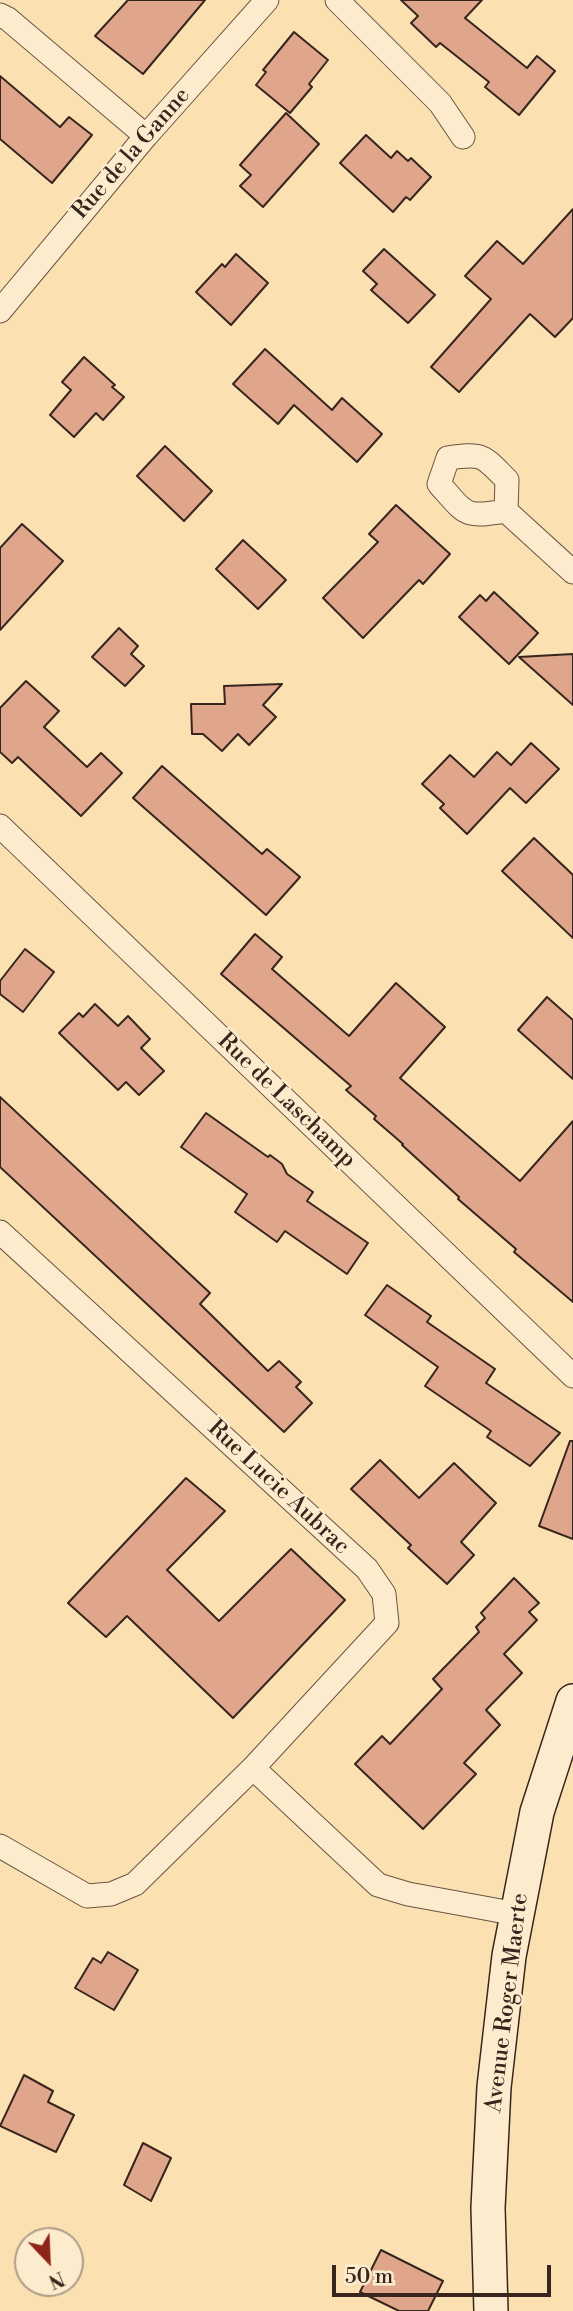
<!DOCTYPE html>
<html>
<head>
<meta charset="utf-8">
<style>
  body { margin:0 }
  #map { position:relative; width:573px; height:2311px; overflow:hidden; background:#fbe1b2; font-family:"Libre Bodoni",serif }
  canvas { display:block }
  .north { position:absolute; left:14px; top:2227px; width:70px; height:70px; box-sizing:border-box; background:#fceccd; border:2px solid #ae9c87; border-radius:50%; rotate:157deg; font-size:19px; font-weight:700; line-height:28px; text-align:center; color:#38251d }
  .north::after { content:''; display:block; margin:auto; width:24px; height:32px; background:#8f2418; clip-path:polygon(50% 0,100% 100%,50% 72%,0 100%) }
  .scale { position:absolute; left:332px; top:2265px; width:219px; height:32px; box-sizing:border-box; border:4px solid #38251d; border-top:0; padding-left:9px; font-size:21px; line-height:24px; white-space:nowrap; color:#38251d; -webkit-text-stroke:5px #fceccd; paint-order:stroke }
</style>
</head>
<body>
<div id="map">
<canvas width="573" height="2311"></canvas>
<div class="north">N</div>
<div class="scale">50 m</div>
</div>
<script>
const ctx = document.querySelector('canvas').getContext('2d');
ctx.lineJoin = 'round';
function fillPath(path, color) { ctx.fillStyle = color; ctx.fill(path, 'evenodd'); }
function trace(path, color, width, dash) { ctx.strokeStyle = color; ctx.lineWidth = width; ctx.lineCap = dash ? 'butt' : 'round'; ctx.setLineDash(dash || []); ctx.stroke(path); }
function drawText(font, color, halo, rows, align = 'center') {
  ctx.font = font + ' "Libre Bodoni",serif'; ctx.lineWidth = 5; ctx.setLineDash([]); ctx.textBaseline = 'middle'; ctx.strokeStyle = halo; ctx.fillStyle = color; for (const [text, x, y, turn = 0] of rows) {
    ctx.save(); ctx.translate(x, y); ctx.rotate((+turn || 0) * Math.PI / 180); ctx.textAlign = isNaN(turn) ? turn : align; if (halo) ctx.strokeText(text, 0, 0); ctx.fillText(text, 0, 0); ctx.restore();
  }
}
const building = new Path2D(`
  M 128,0 L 205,0 L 143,74 L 95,36 Z
  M 401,0 L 482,0 L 465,18 L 527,68 L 537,56 L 555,71 L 519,115 L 485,87 L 489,82 L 440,43 L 436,47 L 411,23 L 418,16 Z
  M 294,32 L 328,60 L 309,84 L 312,87 L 290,113 L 256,85 L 266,72 L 263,70 Z
  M 0,76 L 60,127 L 69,117 L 92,135 L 52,183 L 0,139 Z
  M 286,113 L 319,144 L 263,207 L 240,186 L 251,175 L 240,165 Z
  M 366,135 L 391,158 L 397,151 L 408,161 L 411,158 L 431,177 L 410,200 L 406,197 L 393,212 L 340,163 Z
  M 573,209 L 573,318 L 555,337 L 530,314 L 459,392 L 431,367 L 491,299 L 465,276 L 497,241 L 523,264 Z
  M 384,249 L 435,295 L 408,323 L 371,290 L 377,284 L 363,271 Z
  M 236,254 L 268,283 L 231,325 L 196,292 L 222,264 L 225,267 Z
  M 265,349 L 332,410 L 342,398 L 382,434 L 357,462 L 294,405 L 278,424 L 233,384 Z
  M 84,357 L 115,385 L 112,387 L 124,397 L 103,420 L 96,413 L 74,437 L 50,415 L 71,390 L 62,382 Z
  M 165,446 L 212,491 L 184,521 L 137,476 Z
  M 396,505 L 450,554 L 423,584 L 419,580 L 363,638 L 323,598 L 378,542 L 369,534 Z
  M 22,524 L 63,561 L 0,630 L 0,548 Z
  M 243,540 L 286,580 L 258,609 L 216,569 Z
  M 494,592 L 538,633 L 509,664 L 459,617 L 480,595 L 486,601 Z
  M 119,628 L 138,646 L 131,654 L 144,666 L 125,686 L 92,657 Z
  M 573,654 L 573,705 L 519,657 Z
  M 26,681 L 59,711 L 44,727 L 87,767 L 101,753 L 122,773 L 81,816 L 18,757 L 12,763 L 0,752 L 0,708 Z
  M 282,684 L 263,705 L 276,717 L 249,745 L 238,734 L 222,751 L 203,734 L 192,734 L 191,704 L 225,704 L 224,686 Z
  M 531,743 L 559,769 L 526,803 L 510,788 L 467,834 L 440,808 L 444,804 L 422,784 L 450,755 L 474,777 L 497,752 L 511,765 Z
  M 162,766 L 262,854 L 267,849 L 300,877 L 266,915 L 133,798 Z
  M 534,838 L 573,875 L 573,938 L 502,871 Z
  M 255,934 L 282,957 L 272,969 L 349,1036 L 396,983 L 445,1027 L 400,1078 L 520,1181 L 573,1121 L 573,1302 L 514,1252 L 516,1249 L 458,1199 L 459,1197 L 402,1145 L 403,1144 L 374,1119 L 376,1116 L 346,1090 L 351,1086 L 221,974 Z
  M 25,949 L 54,972 L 23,1012 L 0,994 L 0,981 Z
  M 547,997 L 573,1020 L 573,1079 L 518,1030 Z
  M 95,1004 L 118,1026 L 128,1016 L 150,1039 L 141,1048 L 164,1071 L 139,1095 L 126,1082 L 118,1090 L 59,1033 L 79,1013 L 83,1017 Z
  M 0,1097 L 210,1293 L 200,1304 L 268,1371 L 279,1361 L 301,1382 L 296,1387 L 312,1403 L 284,1432 L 0,1167 Z
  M 206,1113 L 268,1157 L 270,1155 L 282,1164 L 287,1174 L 313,1192 L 307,1201 L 368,1243 L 347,1274 L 285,1231 L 277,1242 L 235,1212 L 247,1194 L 181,1147 Z
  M 387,1285 L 431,1316 L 427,1322 L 495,1369 L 486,1383 L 560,1433 L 530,1466 L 487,1437 L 491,1431 L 425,1386 L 438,1367 L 365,1315 Z
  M 570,1441 L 573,1441 L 573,1539 L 539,1526 Z
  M 380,1460 L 419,1498 L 454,1463 L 496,1503 L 461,1542 L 474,1555 L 447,1584 L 408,1548 L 411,1545 L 351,1489 Z
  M 186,1478 L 225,1511 L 167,1570 L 219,1621 L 291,1549 L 345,1600 L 233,1718 L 127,1616 L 106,1637 L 68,1603 Z
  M 514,1578 L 539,1603 L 529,1612 L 537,1620 L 504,1654 L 522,1673 L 486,1710 L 500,1725 L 464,1763 L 476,1774 L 423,1829 L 355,1764 L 382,1736 L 390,1744 L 442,1689 L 433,1679 L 479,1632 L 476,1627 L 485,1618 L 481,1613 Z
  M 108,1952 L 138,1970 L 114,2010 L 75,1988 L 93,1958 L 101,1963 Z
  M 24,2075 L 53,2091 L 48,2102 L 74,2115 L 56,2152 L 0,2126 Z
  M 143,2143 L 171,2158 L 151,2201 L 124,2185 Z
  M 381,2250 L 443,2281 L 428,2311 L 399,2311 L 360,2292 Z`);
fillPath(building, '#dfa68c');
trace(building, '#38251d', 2);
const street = new Path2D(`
  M 337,0 L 440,103 L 463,137
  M 0,15 L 8,19 L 146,136
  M 0,311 L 146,136 L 267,0
  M 506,511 C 463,518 467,515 439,484 L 448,458 C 484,453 482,455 507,480 L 506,511 L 573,572
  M 0,826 L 573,1376
  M 0,1232 L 367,1569 L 384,1594 L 387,1623 L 253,1768 L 135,1884 L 111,1894 L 87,1896 L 0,1846
  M 253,1768 L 378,1885 L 408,1894 L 517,1914`);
const secondary = new Path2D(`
  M 491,2311 L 488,2208 L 494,2087 L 509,1956 L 537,1812 L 573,1701`);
trace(street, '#695442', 25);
trace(secondary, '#38251d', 36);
trace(street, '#fceccd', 23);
trace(secondary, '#fceccd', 33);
drawText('23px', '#38251d', '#fceccd', [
  ["Rue de la Ganne",132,154,-49],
  ["Rue de Laschamp",286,1101,44],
  ["Rue Lucie Aubrac",278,1488,43],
  ["Avenue Roger Maerte",508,2003,-83]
]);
</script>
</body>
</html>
